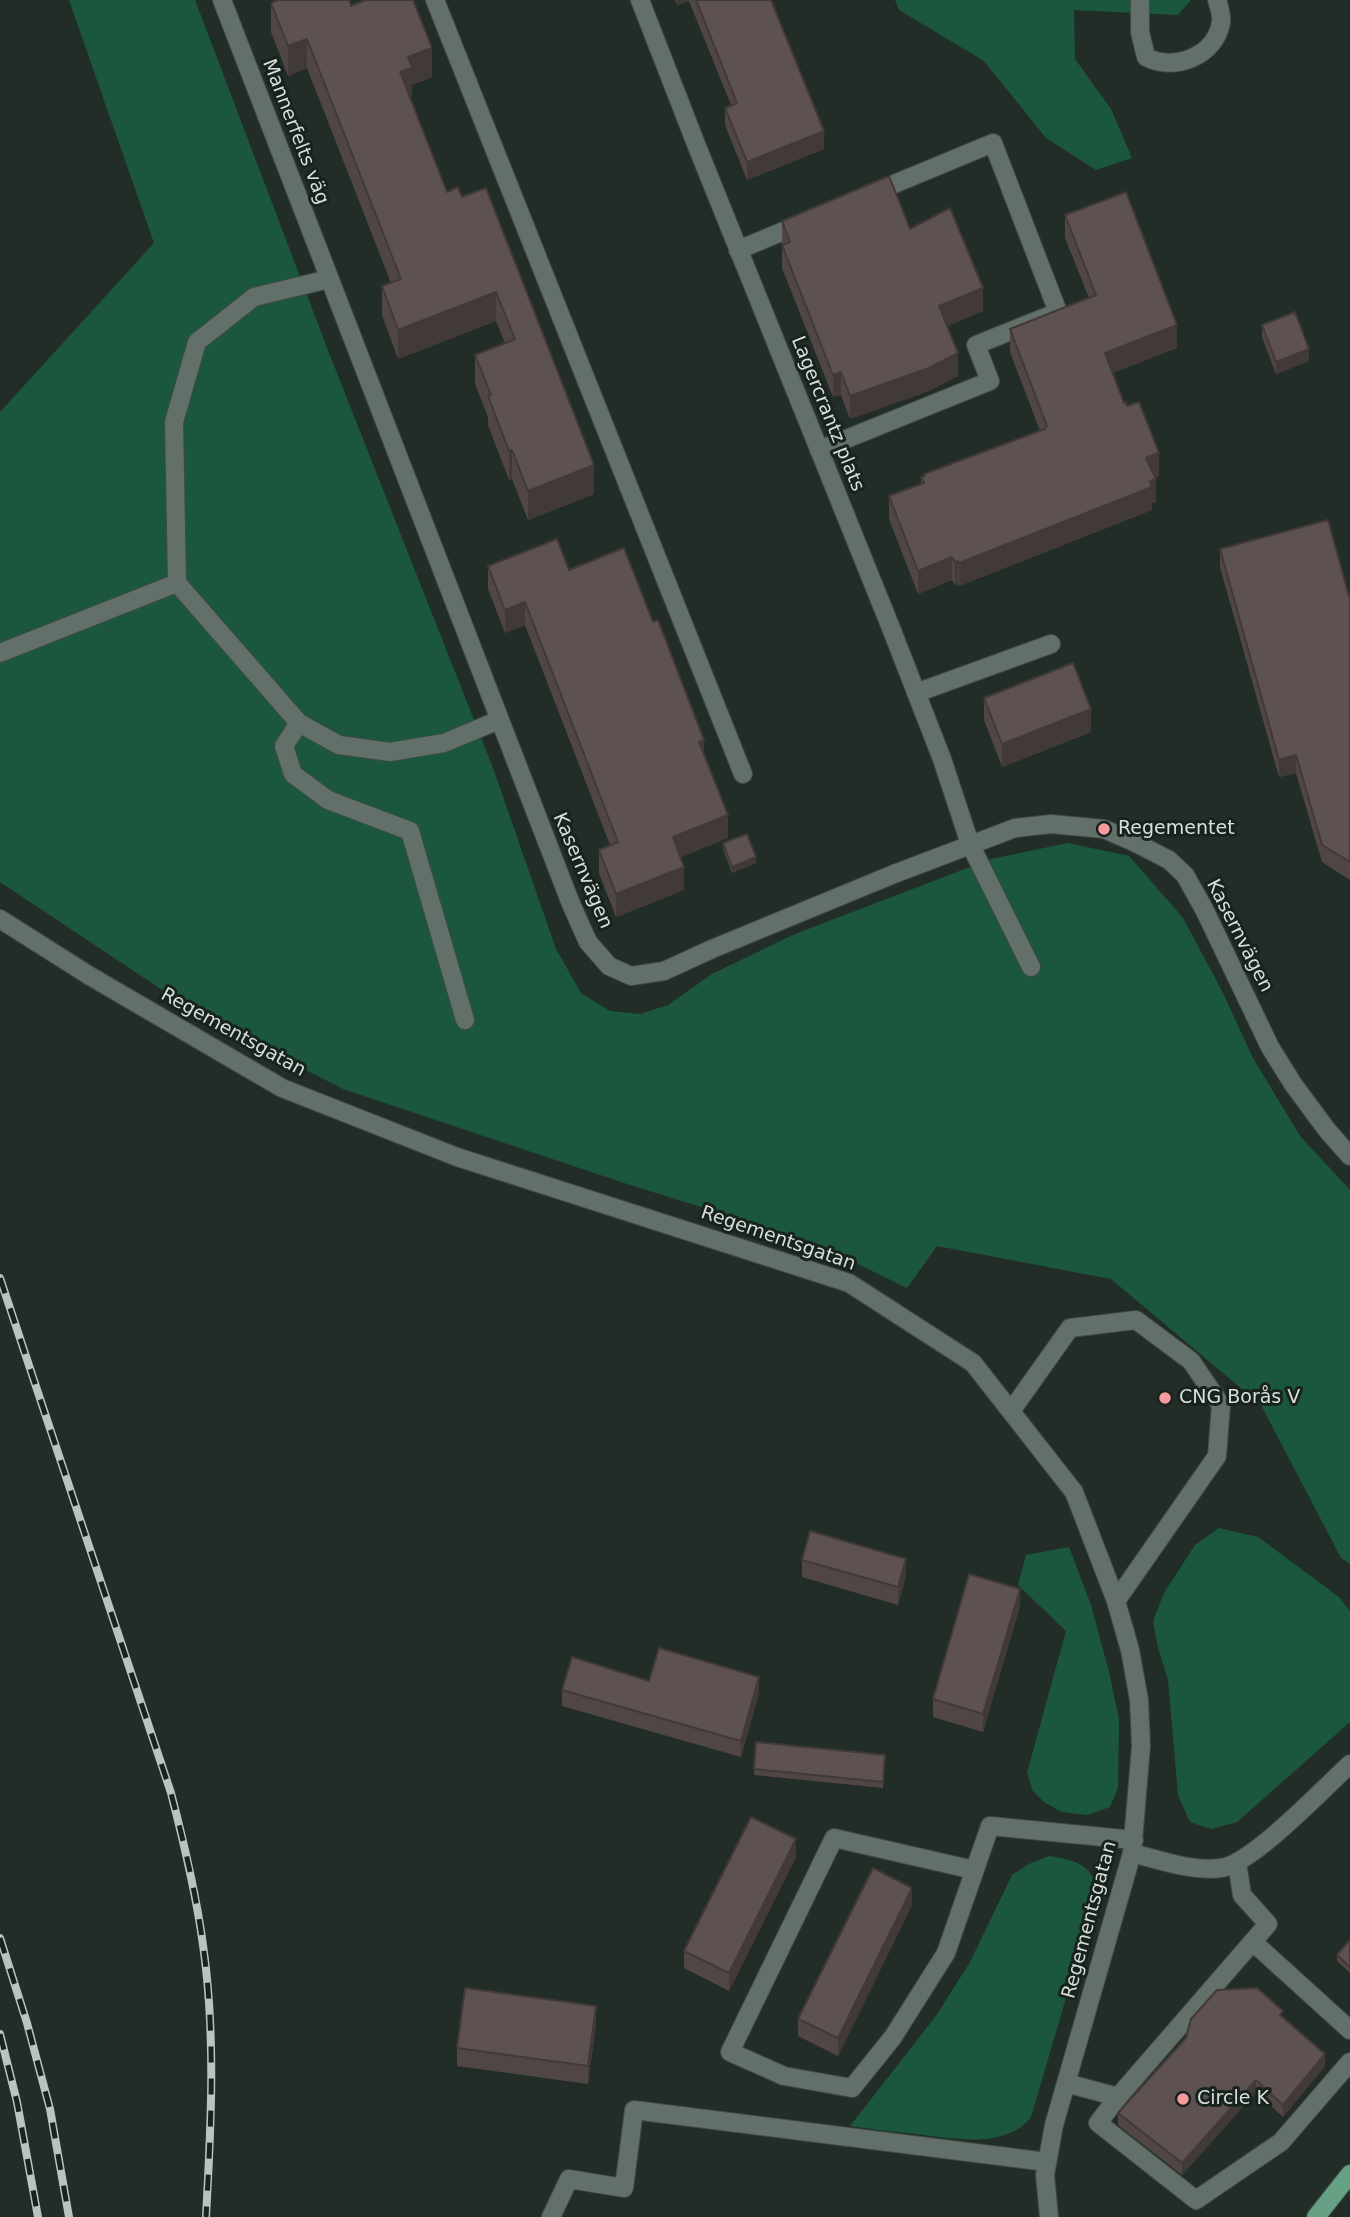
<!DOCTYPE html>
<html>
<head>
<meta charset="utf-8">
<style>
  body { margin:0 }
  canvas { display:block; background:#222d28 }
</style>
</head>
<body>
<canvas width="1350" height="2217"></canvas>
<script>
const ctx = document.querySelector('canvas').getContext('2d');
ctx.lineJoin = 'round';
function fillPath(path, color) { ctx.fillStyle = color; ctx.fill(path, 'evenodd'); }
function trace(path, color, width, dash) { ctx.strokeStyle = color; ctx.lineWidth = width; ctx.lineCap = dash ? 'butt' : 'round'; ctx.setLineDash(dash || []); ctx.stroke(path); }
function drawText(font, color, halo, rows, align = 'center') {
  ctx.font = font + ' "DejaVu Sans",sans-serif'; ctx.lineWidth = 6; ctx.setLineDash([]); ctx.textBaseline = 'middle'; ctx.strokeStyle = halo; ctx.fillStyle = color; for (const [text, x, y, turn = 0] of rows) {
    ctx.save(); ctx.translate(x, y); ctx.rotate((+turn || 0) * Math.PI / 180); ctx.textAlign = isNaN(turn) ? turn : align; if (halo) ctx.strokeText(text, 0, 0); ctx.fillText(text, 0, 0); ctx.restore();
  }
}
fillPath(new Path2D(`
  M 69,0 L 195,0 L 329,353 L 493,768 L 556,949 L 581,993 L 610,1011 L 640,1014 L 668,1005 L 712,974 L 795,934 L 991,859 L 1068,843 L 1129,856 L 1183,918 L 1223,993 L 1253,1058 L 1300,1136 L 1350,1190 L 1350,1564 L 1341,1558 L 1261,1405 L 1111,1279 L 937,1246 L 907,1288 L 813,1242 L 621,1182 L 343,1089 L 200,1015 L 0,882 L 0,412 L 154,243 Z
  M 895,0 L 1191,0 L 1178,15 L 1074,10 L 1075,59 L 1111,109 L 1132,158 L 1096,170 L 1046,138 L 984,61 L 899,10 Z
  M 1219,1528 L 1258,1537 L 1339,1597 L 1350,1611 L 1350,1722 L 1237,1822 L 1211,1829 L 1190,1822 L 1178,1795 L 1168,1680 L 1158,1648 L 1153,1621 L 1164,1593 L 1195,1545 Z
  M 1069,1547 L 1091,1605 L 1109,1672 L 1119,1719 L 1118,1788 L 1110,1807 L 1087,1815 L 1062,1812 L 1044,1802 L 1033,1791 L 1027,1773 L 1066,1631 L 1018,1585 L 1026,1555 Z
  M 1049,1856 C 1074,1860 1090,1863 1098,1889 L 1031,2117 C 1005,2150 952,2138 916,2134 C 894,2132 872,2129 850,2126 L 936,2016 L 970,1962 L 1012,1875 L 1029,1864 Z`), '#1b573f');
const minor = new Path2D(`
  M 222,0 L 571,904 L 588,942 L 609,966 L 631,976 L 664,971 L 712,949 L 894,874 L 1015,828 L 1051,824 L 1104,829 L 1134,842 L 1169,860 L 1185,875 L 1204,909 L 1270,1047 L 1293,1084 L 1327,1130 L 1350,1156
  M 435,0 L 743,774
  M 640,0 L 696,144 L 891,628 L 942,759 L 970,844 L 1031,967
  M 1140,0 L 1140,32 L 1146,57 C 1174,72 1216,56 1221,22 C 1222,15 1219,7 1217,0
  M 738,250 L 803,223
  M 329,279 L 254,297 L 197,342 L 174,422 L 177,583 L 299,723 L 339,745 L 390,752 L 444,743 L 499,720
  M 819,450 L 990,381 L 976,345 L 1058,312 L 993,143 L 870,194
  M 0,653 L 177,583
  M 916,693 L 1051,644
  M 299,723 L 284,746 L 293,774 L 328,800 L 410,831 L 465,1020
  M 0,919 L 90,976 L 282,1088 L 457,1157 L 849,1283 L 973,1363 L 1074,1492 L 1116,1601 L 1130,1650 L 1139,1700 L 1141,1746 L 1132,1853 L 1054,2125 L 1045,2175 L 1049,2217
  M 1011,1411 L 1070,1328 L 1136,1320 L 1191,1361 L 1221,1405 L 1217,1456 L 1116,1601
  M 1132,1853 C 1160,1860 1192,1872 1221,1868 C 1252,1864 1324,1788 1350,1764
  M 974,1870 L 834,1838 L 730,2052 L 784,2076 L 852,2088 L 893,2037 L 946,1953 L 990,1826 L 1134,1840
  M 1253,1942 L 1350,2030
  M 1066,2083 L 1118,2097 L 1268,1924 L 1242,1895 L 1237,1862
  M 1118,2097 L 1098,2123 L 1196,2200 L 1281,2142 L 1350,2062
  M 551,2217 L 569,2179 L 624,2188 L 634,2110 L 1047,2162`);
const major = new Path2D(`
  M 1316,2217 L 1350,2174`);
trace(minor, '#404a45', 20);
trace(major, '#404a45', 20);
trace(minor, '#636f69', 18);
trace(major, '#66a085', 18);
const rail = new Path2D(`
  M 0,1278 L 171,1793 C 184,1843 196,1893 203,1945 C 216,2035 211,2127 206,2217
  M 0,1938 L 27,2023 L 50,2109 L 69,2217
  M 0,2034 L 17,2102 L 38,2217`);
trace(rail, '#bbc3bf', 8);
trace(rail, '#19231e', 5, [16]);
fillPath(new Path2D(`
  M 675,0 L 771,0 L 824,149 L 747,180 L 725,125 L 725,108 L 731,105 L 689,1 L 677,5 Z
  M 271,3 L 351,6 L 432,77 L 412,85 L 412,97 L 410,98 L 447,192 L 462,197 L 594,494 L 528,520 L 512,479 L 509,480 L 488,425 L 488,417 L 475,384 L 475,355 L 505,343 L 496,321 L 398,359 L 382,315 L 382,286 L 391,283 L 307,68 L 288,76 L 271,32 Z
  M 1065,215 L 1177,348 L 1112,373 L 1124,403 L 1159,476 L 1155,478 L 1156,502 L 1152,503 L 1152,510 L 959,586 L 958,584 L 955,585 L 952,580 L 918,594 L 889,519 L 889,496 L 921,484 L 921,477 L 924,476 L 924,474 L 1040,431 L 1010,352 L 1010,329 L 1089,298 L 1065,238 Z
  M 782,221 L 910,229 L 983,311 L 947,326 L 958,376 L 929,391 L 850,419 L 841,395 L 833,397 L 782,268 Z
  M 1262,325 L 1309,361 L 1276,374 L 1262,337 Z
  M 1220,549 L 1350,600 L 1350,880 L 1322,862 L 1296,773 L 1279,777 L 1220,567 Z
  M 488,566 L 569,570 L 704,756 L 728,838 L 681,857 L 684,890 L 616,917 L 599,873 L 599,850 L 610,845 L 525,625 L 505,633 L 488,589 Z
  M 984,698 L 1091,732 L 1002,767 L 984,720 Z
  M 723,843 L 756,863 L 732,873 L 723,849 Z
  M 802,1560 L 906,1576 L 898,1605 L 802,1577 Z
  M 1020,1606 L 983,1732 L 933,1717 L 933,1699 Z
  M 649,1681 L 759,1693 L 741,1757 L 562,1706 L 562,1690 Z
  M 885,1761 L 883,1788 L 754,1775 L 754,1769 Z
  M 796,1857 L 729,1991 L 684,1968 L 684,1951 Z
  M 912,1905 L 838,2056 L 798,2036 L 798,2019 Z
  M 1350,1940 L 1350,1973 L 1337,1961 L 1337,1955 Z
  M 1283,2018 L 1325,2066 L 1283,2117 L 1256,2092 L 1182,2175 L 1118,2125 L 1118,2113 Z
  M 596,2023 L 588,2084 L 457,2066 L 457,2048 Z`), '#514646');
fillPath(new Path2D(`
  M 677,0 L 689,0 L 689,1 L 677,5 Z
  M 307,39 L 307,68 L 288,76 L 288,46 Z
  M 432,48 L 432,77 L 412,85 L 412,97 L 400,101 L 400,72 L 408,57 Z
  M 824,131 L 824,149 L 747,180 L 747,162 Z
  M 983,288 L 983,311 L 939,329 L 939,306 Z
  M 496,292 L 496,321 L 398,359 L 398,330 Z
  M 1177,325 L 1177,348 L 1105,376 L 1105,353 Z
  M 1309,349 L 1309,361 L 1276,374 L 1276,362 Z
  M 958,353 L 958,376 L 929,391 L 850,419 L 850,396 Z
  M 841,372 L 841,395 L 833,397 L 833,375 Z
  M 512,450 L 512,479 L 509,480 L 509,451 Z
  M 1159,453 L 1159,476 L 1146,481 L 1146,458 Z
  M 594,465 L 594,494 L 528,520 L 528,491 Z
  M 1156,479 L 1156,502 L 1152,503 L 1152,510 L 959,586 L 959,563 Z
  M 952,557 L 952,580 L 918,594 L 918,571 Z
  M 958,561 L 958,584 L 955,585 L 955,562 Z
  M 525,602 L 525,625 L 505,633 L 505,610 Z
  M 1091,709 L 1091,732 L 1002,767 L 1002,744 Z
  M 704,740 L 704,763 L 699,742 Z
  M 1296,755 L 1296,773 L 1279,777 L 1279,760 Z
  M 728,815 L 728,838 L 673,860 L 673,837 Z
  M 756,857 L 756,863 L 732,873 L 732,867 Z
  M 684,867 L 684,890 L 616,917 L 616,894 Z
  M 906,1559 L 906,1576 L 898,1605 L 898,1587 Z
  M 1020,1589 L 1020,1606 L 983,1732 L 983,1714 Z
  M 759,1677 L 759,1693 L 741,1757 L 741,1741 Z
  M 796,1839 L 796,1857 L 729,1991 L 729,1973 Z
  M 912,1888 L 912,1905 L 838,2056 L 838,2038 Z
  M 596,2006 L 596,2023 L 588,2084 L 588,2066 Z
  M 1325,2054 L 1325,2066 L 1283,2117 L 1283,2105 Z
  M 1256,2080 L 1256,2092 L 1182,2175 L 1182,2163 Z`), '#423939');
const building = new Path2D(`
  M 278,0 L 349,0 L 351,6 L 366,0 L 413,0 L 432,48 L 408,57 L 412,68 L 400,72 L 447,192 L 458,187 L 462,197 L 486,188 L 594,465 L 528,491 L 512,450 L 509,451 L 488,396 L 491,395 L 475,355 L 515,339 L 496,292 L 398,330 L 382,286 L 401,279 L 307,39 L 288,46 L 271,3 Z
  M 696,0 L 771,0 L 824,131 L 747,162 L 725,108 L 737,103 Z
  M 889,176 L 910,229 L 950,208 L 983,288 L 939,306 L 958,353 L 929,368 L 850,396 L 841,372 L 833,375 L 782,245 L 790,242 L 782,221 Z
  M 1126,192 L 1177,325 L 1105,353 L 1124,403 L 1126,402 L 1127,406 L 1139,402 L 1159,453 L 1146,458 L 1156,479 L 1150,481 L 1152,487 L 959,563 L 958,561 L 955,562 L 952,557 L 918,571 L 889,496 L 924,483 L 921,477 L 925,476 L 924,474 L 1045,429 L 1045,427 L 1047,426 L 1010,329 L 1096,295 L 1065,215 Z
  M 1295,312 L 1309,349 L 1276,362 L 1262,325 Z
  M 1328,520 L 1350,600 L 1350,862 L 1322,845 L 1296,755 L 1279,760 L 1220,549 Z
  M 557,539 L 569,570 L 624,548 L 653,622 L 658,620 L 704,740 L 699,742 L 728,815 L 673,837 L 684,867 L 616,894 L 599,850 L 618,842 L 525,602 L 505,610 L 488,566 Z
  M 1073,663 L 1091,709 L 1002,744 L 984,698 Z
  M 747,834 L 756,857 L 732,867 L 723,843 Z
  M 810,1531 L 906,1559 L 898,1587 L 802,1560 Z
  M 969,1574 L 1020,1589 L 983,1714 L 933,1699 Z
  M 659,1648 L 759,1677 L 741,1741 L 562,1690 L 572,1657 L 649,1681 Z
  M 756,1742 L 885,1755 L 883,1782 L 754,1769 Z
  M 751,1817 L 796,1839 L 729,1973 L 684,1951 Z
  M 873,1868 L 912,1888 L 838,2038 L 798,2019 Z
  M 1350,1940 L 1350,1967 L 1337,1955 Z
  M 465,1988 L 596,2006 L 588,2066 L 457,2048 Z
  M 1257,1988 L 1283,2011 L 1280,2015 L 1325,2054 L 1283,2105 L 1256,2080 L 1182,2163 L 1118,2113 L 1186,2038 L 1191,2019 L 1217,1990 Z`);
fillPath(building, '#5e5151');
trace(building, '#423939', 2);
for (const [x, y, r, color] of [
  [1104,829,7,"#f59b9e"],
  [1165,1398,7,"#f59b9e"],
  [1183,2099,7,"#f59b9e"]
]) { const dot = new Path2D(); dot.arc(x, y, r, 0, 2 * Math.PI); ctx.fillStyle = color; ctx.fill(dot); trace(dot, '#19231e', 2.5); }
drawText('19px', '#d8dfdb', '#19231e', [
  ["Mannerfelts väg",295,132,69],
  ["Lagercrantz plats",827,414,68],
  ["Kasernvägen",582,871,67],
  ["Kasernvägen",1239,936,63],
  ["Regementsgatan",233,1033,29],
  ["Regementsgatan",778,1239,19],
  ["Regementsgatan",1090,1920,-75]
]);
drawText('19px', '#d8dfdb', '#19231e', [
  ["Regementet",1118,829],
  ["CNG Borås V",1179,1398],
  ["Circle K",1197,2099]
], 'left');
</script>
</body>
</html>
